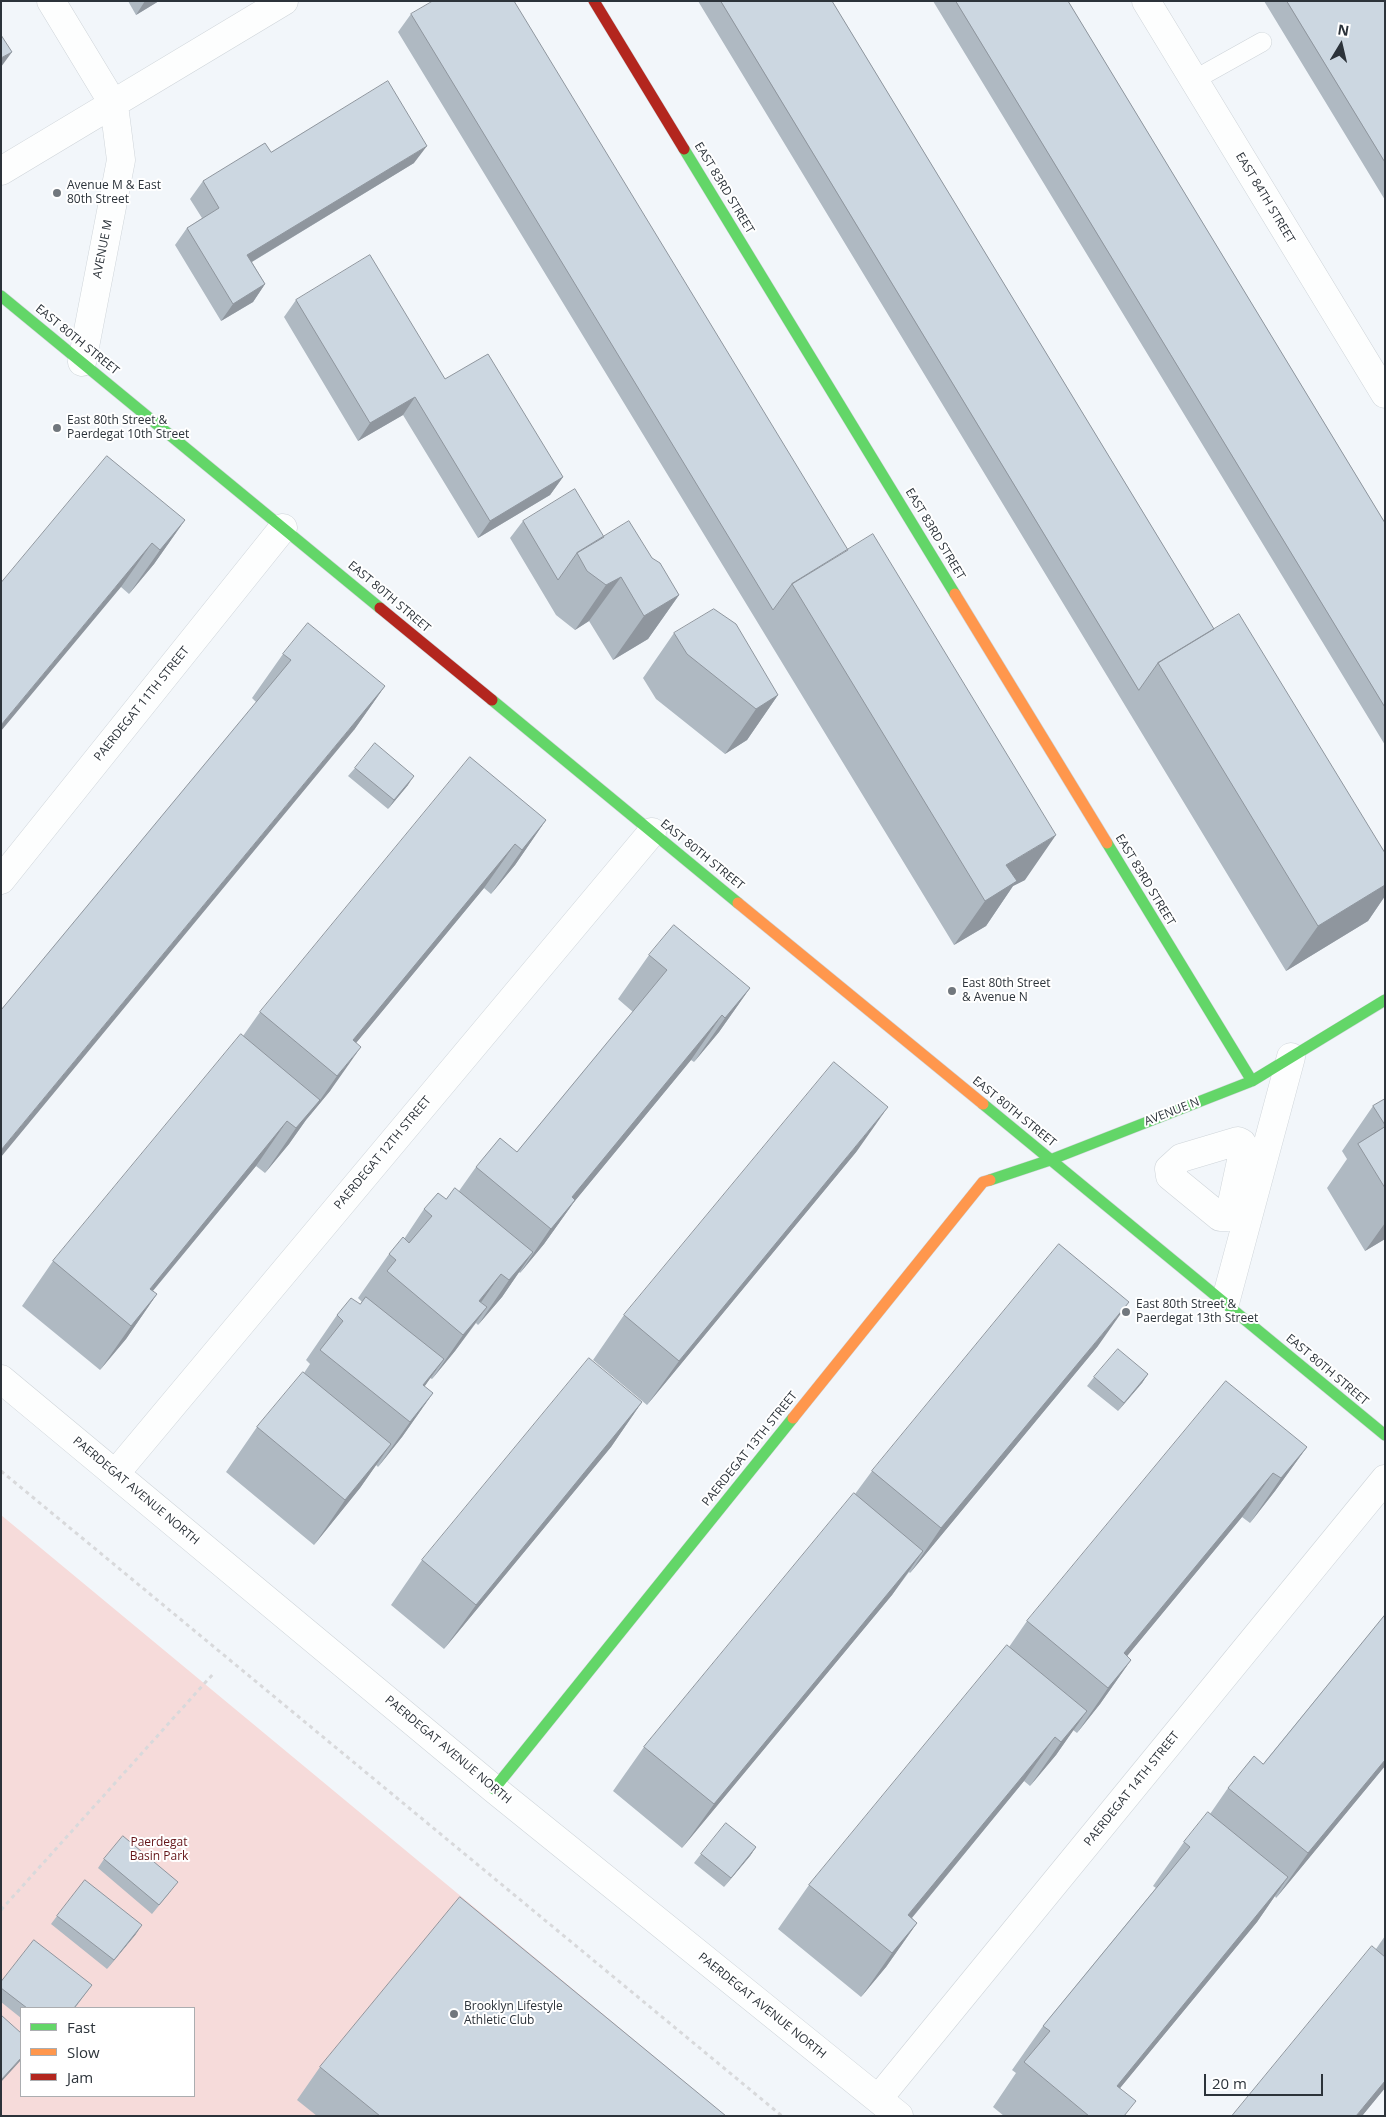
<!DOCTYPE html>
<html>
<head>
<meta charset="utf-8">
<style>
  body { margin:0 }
  #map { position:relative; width:1386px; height:2117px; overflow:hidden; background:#f2f6fa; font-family:"Open Sans",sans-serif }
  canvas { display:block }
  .frame { position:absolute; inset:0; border:2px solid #2c333a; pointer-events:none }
  .legend { position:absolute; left:20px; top:2007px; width:175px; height:90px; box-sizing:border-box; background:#fff; border:1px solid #abadb0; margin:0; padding:6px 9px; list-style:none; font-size:15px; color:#2c333a }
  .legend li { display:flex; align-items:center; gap:10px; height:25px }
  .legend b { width:25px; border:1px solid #abadb0 }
  .north { position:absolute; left:1316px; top:20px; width:50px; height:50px; -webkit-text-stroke:4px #fff; paint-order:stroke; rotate:9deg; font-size:14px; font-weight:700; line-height:20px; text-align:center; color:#2c333a }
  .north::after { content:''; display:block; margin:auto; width:18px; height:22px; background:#2c333a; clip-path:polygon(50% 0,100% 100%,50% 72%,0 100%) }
  .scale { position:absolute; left:1204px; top:2074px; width:119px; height:22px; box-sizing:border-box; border:2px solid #2c333a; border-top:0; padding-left:6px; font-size:15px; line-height:18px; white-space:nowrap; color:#2c333a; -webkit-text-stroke:4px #fff; paint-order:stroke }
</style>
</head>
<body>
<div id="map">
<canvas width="1386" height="2117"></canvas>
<div class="frame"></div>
<ul class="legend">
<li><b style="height:6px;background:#63d668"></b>Fast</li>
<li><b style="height:6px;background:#ff974d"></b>Slow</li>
<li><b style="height:6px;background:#b3261e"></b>Jam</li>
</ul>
<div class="north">N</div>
<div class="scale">20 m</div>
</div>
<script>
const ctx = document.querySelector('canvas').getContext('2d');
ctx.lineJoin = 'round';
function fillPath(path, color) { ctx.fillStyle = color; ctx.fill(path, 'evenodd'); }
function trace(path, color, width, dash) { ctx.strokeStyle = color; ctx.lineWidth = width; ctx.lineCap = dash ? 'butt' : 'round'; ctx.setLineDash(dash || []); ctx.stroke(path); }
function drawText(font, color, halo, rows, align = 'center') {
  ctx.font = font + ' "Open Sans",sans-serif'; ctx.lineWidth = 4; ctx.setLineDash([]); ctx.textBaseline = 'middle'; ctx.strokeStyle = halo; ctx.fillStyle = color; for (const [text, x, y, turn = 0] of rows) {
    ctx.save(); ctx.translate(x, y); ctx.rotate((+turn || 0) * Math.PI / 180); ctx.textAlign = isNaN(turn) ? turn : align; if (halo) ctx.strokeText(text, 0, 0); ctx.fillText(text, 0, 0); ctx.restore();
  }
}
fillPath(new Path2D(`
  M 1,1515 L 726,2116 L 1,2116 ZM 21,2008 L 194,2008 L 194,2096 L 21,2096 Z`), '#f6dbda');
const lane = new Path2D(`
  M 1194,80 L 1262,42`);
const street = new Path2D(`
  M 51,1 L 114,105 L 121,160 L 82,362
  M 1146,1 L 1385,394
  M 1,171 L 284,1
  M 1,880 L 283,528
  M 1238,1141 L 1242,1143 L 1244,1147 L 1230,1212 L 1227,1217 L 1220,1217 L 1170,1176 L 1169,1169 L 1181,1158 Z
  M 1225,1303 L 1291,1057
  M 1,1379 L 494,1789 L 899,2116
  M 115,1474 L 652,832
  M 878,2099 L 1385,1479`);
const fast = new Path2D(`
  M 684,149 L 955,594
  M 1,296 L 380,608
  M 492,700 L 738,903
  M 1107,843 L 1252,1081
  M 983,1104 L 1385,1435
  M 990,1180 L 1050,1160 L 1252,1081 L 1385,1000
  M 494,1789 L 793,1418`);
const slow = new Path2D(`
  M 955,594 L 1107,843
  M 738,903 L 983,1104
  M 793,1418 L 983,1182 L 990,1180`);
const jam = new Path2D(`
  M 594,1 L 684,149
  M 380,608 L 492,700`);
trace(lane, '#ced4d9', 20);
trace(street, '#ced4d9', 29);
trace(fast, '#ced4d9', 12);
trace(slow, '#ced4d9', 12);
trace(jam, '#ced4d9', 12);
trace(new Path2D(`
  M 1,1471 L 782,2116
  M 1,1910 L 213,1674`), '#d8d9db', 3, [4, 4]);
trace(lane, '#fdfefe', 19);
trace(street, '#fdfefe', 28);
trace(fast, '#63d668', 11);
trace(slow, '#ff974d', 11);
trace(jam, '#b3261e', 11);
fillPath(new Path2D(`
  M 128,1 L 159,1 L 136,15 Z
  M 698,1 L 832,1 L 1214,629 L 1385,853 L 1385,896 L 1368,921 L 1286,971 Z
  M 933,1 L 1068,1 L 1385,523 L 1385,745 Z
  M 1264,1 L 1385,1 L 1385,200 Z
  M 411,14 L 1025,880 L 1013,886 L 986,926 L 954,945 L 398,32 Z
  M 271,152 L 414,163 L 252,262 L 265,284 L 253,302 L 221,321 L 175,245 L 187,228 L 202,218 L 190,199 L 203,181 Z
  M 296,300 L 445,379 L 563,477 L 550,495 L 478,538 L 403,415 L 358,441 L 284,317 Z
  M 185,520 L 154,564 L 129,594 L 121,587 L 1,583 Z
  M 523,521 L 604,537 L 652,558 L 679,595 L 648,639 L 613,660 L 589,621 L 575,630 L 556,615 L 510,538 Z
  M 674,633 L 778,695 L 747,740 L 725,754 L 656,699 L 643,678 Z
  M 283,654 L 385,686 L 354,730 L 256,702 L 252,698 Z
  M 355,768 L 408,785 L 388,809 L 348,776 Z
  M 546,820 L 515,865 L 491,894 L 484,888 L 356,1043 L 330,1091 L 306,1120 L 289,1144 L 265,1173 L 256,1166 L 153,1291 L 157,1294 L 126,1339 L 100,1370 L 22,1306 L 53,1261 L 243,1036 L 260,1012 Z
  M 649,955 L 750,988 L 719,1032 L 694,1062 L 691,1060 L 574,1202 L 544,1244 L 520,1273 L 519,1272 L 502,1297 L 478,1325 L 476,1323 L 455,1351 L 432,1379 L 430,1378 L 424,1387 L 433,1393 L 402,1437 L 378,1467 L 376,1465 L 360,1488 L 314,1545 L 226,1472 L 257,1427 L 304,1373 L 310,1364 L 306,1360 L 337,1315 L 360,1304 L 362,1302 L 358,1298 L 389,1254 L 404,1239 L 424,1209 L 446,1199 L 459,1191 L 476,1167 L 517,1152 L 633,1012 L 618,999 Z
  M 1385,1099 L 1385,1239 L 1365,1251 L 1327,1188 L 1347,1159 L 1342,1151 L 1373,1106 Z
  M 857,1151 L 647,1405 L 593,1360 L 624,1315 Z
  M 1098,1346 L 910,1573 L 909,1572 L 892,1595 L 682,1848 L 613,1791 L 644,1747 L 855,1494 L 872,1471 Z
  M 1148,1374 L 1142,1383 L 1118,1411 L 1087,1386 L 1094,1377 Z
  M 642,1402 L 611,1447 L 444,1649 L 391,1605 L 422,1560 Z
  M 1307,1447 L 1275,1491 L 1250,1523 L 1242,1517 L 1127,1656 L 1131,1660 L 1100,1704 L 1077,1733 L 1073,1730 L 1056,1755 L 1030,1786 L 1024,1781 L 912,1918 L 917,1923 L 886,1967 L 861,1997 L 778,1929 L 809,1885 L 1009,1647 L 1027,1621 Z
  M 1385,1615 L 1385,1766 L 1276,1898 L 1275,1896 L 1257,1922 L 1120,2088 L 1125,2116 L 1004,2116 L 993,2107 L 1016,2073 L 1012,2070 L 1043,2026 L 1156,1888 L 1153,1886 L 1184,1842 L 1210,1814 L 1228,1788 L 1263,1764 Z
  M 756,1847 L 750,1856 L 724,1887 L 694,1863 L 701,1854 Z
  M 104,1859 L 171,1891 L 152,1914 L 98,1868 Z
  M 57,1916 L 136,1934 L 107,1969 L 51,1924 Z
  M 1385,1936 L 1385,2088 L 1362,2116 L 1376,1949 Z
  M 1,1982 L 92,1985 L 75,2008 L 21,2008 L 21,2018 L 1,2002 Z
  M 320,2067 L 726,2116 L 317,2116 L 297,2100 Z`), '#afb9c2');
fillPath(new Path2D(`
  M 145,1 L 159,1 L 136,15 Z
  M 12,52 L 1,67 L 1,58 Z
  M 427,146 L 414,163 L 235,272 L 247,255 Z
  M 265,284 L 253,302 L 221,321 L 233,304 Z
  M 415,397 L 403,415 L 358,441 L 370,423 Z
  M 563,477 L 550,495 L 478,538 L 490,521 Z
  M 185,520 L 154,564 L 129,594 L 160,550 Z
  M 152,543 L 121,587 L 1,731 L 1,725 Z
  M 621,577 L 589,621 L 575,630 L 606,585 Z
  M 679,595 L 648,639 L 613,660 L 644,616 Z
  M 385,686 L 354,730 L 1,1157 L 1,1150 Z
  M 778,695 L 747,740 L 725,754 L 756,709 Z
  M 414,776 L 408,785 L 388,809 L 394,800 Z
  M 546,820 L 515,865 L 491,894 L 522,850 Z
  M 1056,835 L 1025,880 L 1013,886 L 986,926 L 954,945 L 985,901 L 1006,865 Z
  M 515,844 L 484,888 L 332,1072 L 353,1040 Z
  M 1385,885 L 1385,896 L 1368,921 L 1286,971 L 1318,926 Z
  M 750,988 L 719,1032 L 694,1062 L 725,1018 Z
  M 722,1015 L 691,1060 L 574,1202 L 544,1244 L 520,1273 L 572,1197 Z
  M 361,1047 L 330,1091 L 306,1120 L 337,1076 Z
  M 320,1100 L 289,1144 L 265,1173 L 296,1128 Z
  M 888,1107 L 857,1151 L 647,1405 L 679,1361 Z
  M 287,1121 L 256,1166 L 127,1322 L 150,1289 Z
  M 1385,1223 L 1385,1239 L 1365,1251 Z
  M 533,1252 L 502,1297 L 478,1325 L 509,1280 Z
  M 501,1274 L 470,1318 L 479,1301 Z
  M 157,1294 L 126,1339 L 100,1370 L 131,1326 Z
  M 1129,1302 L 1098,1346 L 910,1573 L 941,1528 Z
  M 487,1307 L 455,1351 L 432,1379 L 463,1335 Z
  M 444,1359 L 412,1404 L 423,1385 Z
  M 1148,1374 L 1142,1383 L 1118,1411 L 1124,1403 Z
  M 433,1393 L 402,1437 L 378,1467 L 410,1422 Z
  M 642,1402 L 611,1447 L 444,1649 L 476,1605 Z
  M 391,1444 L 360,1488 L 314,1545 L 345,1500 Z
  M 1307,1447 L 1275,1491 L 1250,1523 L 1281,1478 Z
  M 1273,1473 L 1242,1517 L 1104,1684 L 1124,1653 Z
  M 923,1551 L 892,1595 L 682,1848 L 714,1804 Z
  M 1131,1660 L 1100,1704 L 1077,1733 L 1108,1688 Z
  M 1087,1711 L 1056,1755 L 1030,1786 L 1061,1742 Z
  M 1055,1737 L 1024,1781 L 887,1948 L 908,1915 Z
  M 1385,1760 L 1385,1766 L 1276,1898 L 1308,1853 Z
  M 756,1847 L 750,1856 L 724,1887 L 731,1878 Z
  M 1288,1877 L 1257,1922 L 1097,2116 L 1117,2086 Z
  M 917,1923 L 886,1967 L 861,1997 L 892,1953 Z
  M 142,1925 L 136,1934 L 107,1969 L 114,1960 Z
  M 21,2058 L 21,2060 L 1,2082 L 1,2080 Z
  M 1385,2081 L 1385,2088 L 1362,2116 L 1356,2116 Z`), '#8f969e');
const building = new Path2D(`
  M 433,1 L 514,1 L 848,550 L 792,584 L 773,610 L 411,14 Z
  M 721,1 L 832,1 L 1214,629 L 1158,663 L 1139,690 Z
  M 956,1 L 1068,1 L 1385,523 L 1385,707 Z
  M 1287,1 L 1385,1 L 1385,162 Z
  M 1,35 L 12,52 L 1,58 Z
  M 388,81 L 427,146 L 247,255 L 265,284 L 233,304 L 187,228 L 219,208 L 203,181 L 265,143 L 271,152 Z
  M 370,255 L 445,379 L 488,354 L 563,477 L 490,521 L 415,397 L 370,423 L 296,300 Z
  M 107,456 L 185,520 L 160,550 L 152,543 L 1,725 L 1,583 Z
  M 575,489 L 604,537 L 577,553 L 558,580 L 523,521 Z
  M 629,521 L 652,558 L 660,563 L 679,595 L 644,616 L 621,577 L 606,585 L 587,571 L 577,553 Z
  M 873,534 L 1056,835 L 1006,865 L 1017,881 L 985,901 L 792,584 Z
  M 714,609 L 736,624 L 778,695 L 756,709 L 687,654 L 674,633 Z
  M 1239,614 L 1385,853 L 1385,885 L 1318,926 L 1158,663 Z
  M 308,623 L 385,686 L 1,1150 L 1,1010 L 291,660 L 283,654 Z
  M 375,743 L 414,776 L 394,800 L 355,768 Z
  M 470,757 L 546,820 L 522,850 L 515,844 L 353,1040 L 361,1047 L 337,1076 L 260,1012 Z
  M 674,925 L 750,988 L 725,1018 L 722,1015 L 572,1197 L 575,1200 L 551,1229 L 476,1167 L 500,1138 L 517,1152 L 667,970 L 649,955 Z
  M 241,1034 L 320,1100 L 296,1128 L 287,1121 L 150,1289 L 157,1294 L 131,1326 L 53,1261 Z
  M 834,1062 L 888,1107 L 679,1361 L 624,1315 Z
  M 1385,1099 L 1385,1125 L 1373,1106 Z
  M 1385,1127 L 1385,1188 L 1358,1144 Z
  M 455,1188 L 533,1252 L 509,1280 L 501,1274 L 479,1301 L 487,1307 L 463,1335 L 387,1271 L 396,1260 L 389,1254 L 403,1237 L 409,1243 L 432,1216 L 424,1209 L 438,1193 L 446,1199 Z
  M 1059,1244 L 1129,1302 L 941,1528 L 872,1471 Z
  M 366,1297 L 444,1359 L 423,1385 L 433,1393 L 410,1422 L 320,1350 L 343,1321 L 337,1315 L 351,1298 L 360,1304 Z
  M 1118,1349 L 1148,1374 L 1124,1403 L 1094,1377 Z
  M 589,1358 L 642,1402 L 476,1605 L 422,1560 Z
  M 303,1372 L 391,1444 L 345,1500 L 257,1427 Z
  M 1226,1381 L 1307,1447 L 1281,1478 L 1273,1473 L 1124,1653 L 1131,1660 L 1108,1688 L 1027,1621 Z
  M 854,1493 L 923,1551 L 714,1804 L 644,1747 Z
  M 1385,1615 L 1385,1760 L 1308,1853 L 1228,1788 L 1254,1756 L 1263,1764 Z
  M 1007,1645 L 1087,1711 L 1061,1742 L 1055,1737 L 908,1915 L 917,1923 L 892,1953 L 809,1885 Z
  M 1208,1812 L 1288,1877 L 1117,2086 L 1136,2101 L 1124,2116 L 1089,2116 L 1024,2062 L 1050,2031 L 1043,2026 L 1190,1847 L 1184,1842 Z
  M 726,1823 L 756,1847 L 731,1878 L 701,1854 Z
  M 123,1836 L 178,1882 L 159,1905 L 104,1859 Z
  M 85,1880 L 142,1925 L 114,1960 L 57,1916 Z
  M 460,1897 L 726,2116 L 380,2116 L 320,2067 Z
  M 34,1940 L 92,1985 L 74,2008 L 27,2008 L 1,1988 L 1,1982 Z
  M 1372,1946 L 1385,1957 L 1385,2081 L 1356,2116 L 1232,2116 Z
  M 1,2015 L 21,2033 L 21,2058 L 1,2080 Z`);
fillPath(building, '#ccd7e1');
trace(building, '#8f969e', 1);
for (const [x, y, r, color] of [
  [57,193,5,"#71777d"],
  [57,428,5,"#71777d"],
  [952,991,5,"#71777d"],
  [1126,1312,5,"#71777d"],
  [454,2014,5,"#71777d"]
]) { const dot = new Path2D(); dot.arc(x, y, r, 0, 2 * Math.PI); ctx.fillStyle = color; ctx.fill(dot); trace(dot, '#fff', 2); }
drawText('12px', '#2c333a', '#fff', [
  ["Avenue M & East",67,186],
  ["80th Street",67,200],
  ["East 80th Street &",67,421],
  ["Paerdegat 10th Street",67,435],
  ["East 80th Street",962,984],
  ["& Avenue N",962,998],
  ["East 80th Street &",1136,1305],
  ["Paerdegat 13th Street",1136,1319],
  ["Brooklyn Lifestyle",464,2007],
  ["Athletic Club",464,2021]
], 'left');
drawText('12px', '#2c333a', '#fff', [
  ["EAST 83RD STREET",724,188,59],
  ["EAST 84TH STREET",1265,198,59],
  ["AVENUE M",103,249,-79],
  ["EAST 80TH STREET",77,340,39],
  ["EAST 83RD STREET",935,534,59],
  ["EAST 80TH STREET",389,597,40],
  ["PAERDEGAT 11TH STREET",142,704,-51],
  ["EAST 80TH STREET",702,855,39],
  ["EAST 83RD STREET",1145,880,59],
  ["EAST 80TH STREET",1014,1112,39],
  ["AVENUE N",1172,1112,-21],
  ["PAERDEGAT 12TH STREET",383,1153,-50],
  ["EAST 80TH STREET",1327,1370,40],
  ["PAERDEGAT 13TH STREET",750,1449,-51],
  ["PAERDEGAT AVENUE NORTH",136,1491,40],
  ["PAERDEGAT AVENUE NORTH",448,1750,40],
  ["PAERDEGAT 14TH STREET",1132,1789,-51],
  ["PAERDEGAT AVENUE NORTH",762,2006,39]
]);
drawText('12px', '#651619', '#fff', [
  ["Paerdegat",159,1843],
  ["Basin Park",159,1857]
]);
</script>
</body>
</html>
